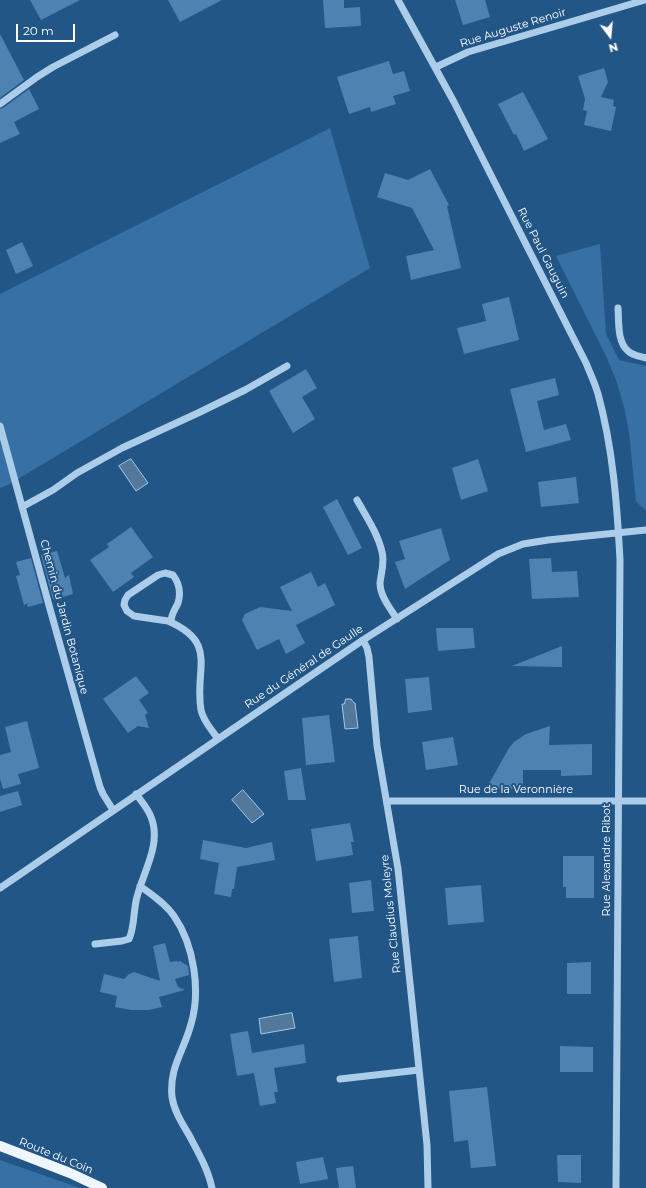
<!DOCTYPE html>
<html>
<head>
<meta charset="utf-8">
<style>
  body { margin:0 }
  #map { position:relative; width:646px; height:1188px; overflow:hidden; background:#225687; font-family:Montserrat,sans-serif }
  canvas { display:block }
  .north { position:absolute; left:590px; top:16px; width:40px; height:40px; -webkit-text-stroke:3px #225687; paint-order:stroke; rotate:164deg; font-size:11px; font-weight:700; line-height:16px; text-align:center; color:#fff }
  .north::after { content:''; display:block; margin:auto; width:14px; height:18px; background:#fff; clip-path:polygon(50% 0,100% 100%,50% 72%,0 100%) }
  .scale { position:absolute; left:16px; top:24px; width:59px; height:18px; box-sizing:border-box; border:2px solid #fff; border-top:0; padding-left:5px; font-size:12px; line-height:14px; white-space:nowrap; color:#fff; -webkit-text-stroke:3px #225687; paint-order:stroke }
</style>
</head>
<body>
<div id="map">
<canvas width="646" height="1188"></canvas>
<div class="north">N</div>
<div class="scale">20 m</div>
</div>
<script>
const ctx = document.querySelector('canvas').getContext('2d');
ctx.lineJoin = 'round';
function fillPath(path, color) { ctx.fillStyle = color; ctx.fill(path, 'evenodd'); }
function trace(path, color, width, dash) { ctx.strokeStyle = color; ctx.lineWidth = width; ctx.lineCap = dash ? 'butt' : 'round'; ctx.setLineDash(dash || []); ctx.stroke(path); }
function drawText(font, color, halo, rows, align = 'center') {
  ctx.font = font + ' Montserrat,sans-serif'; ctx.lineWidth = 4; ctx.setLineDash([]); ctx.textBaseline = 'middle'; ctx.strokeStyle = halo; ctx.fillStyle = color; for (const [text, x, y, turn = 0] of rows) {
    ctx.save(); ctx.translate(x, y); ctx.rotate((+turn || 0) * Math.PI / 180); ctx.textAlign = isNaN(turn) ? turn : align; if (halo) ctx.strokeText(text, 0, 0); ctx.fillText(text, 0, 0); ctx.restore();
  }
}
fillPath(new Path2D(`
  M 330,128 L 370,268 L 8,485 L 0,488 L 0,294 Z
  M 600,244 L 606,334 L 619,360 L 646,366 L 646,510 L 636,502 L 629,432 L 624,407 L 616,380 L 606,356 L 556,256 Z
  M 0,1160 L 80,1188 L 0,1188 Z`), '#3670a4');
const water = new Path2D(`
  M 131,459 L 148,483 L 136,491 L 119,466 Z
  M 346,699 L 351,699 L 354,703 L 355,703 L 358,728 L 345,729 L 342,704 L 344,704 Z
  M 243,790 L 264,814 L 252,823 L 232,800 Z
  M 292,1013 L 295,1028 L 261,1034 L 259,1019 Z`);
fillPath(water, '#53789b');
trace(water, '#a0c9eb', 1);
fillPath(new Path2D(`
  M 30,0 L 80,0 L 41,20 Z
  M 168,0 L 222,0 L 180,22 Z
  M 323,0 L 344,0 L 344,8 L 360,7 L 361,26 L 325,28 Z
  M 455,0 L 485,0 L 490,17 L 463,25 Z
  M 0,34 L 24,80 L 0,98 Z
  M 389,61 L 393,74 L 404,71 L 410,91 L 393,96 L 396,104 L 371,112 L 370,107 L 349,114 L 337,77 Z
  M 604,68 L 608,82 L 601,97 L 614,100 L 613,106 L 616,107 L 611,131 L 584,125 L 587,111 L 583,110 L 585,99 L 578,76 Z
  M 29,89 L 39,109 L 14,122 L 20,134 L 0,143 L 0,109 L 3,108 Z
  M 523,92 L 548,139 L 524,151 L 516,134 L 514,135 L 498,104 Z
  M 430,169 L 449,205 L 447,206 L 461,268 L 411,280 L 406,256 L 434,250 L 412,208 L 377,197 L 385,173 L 408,180 Z
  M 22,242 L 33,266 L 16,274 L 6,250 Z
  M 509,297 L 519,340 L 464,354 L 457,328 L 486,321 L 482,304 Z
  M 306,369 L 317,388 L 302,397 L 315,419 L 293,433 L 269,391 Z
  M 555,378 L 559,395 L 537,401 L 544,430 L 566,424 L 571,440 L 526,452 L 510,389 Z
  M 478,459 L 488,491 L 461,500 L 452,468 Z
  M 576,477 L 579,503 L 541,507 L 538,482 Z
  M 337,499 L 362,548 L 348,555 L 323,507 Z
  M 131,527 L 153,557 L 131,573 L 134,577 L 113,592 L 90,560 L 109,547 L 107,544 Z
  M 441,528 L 450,560 L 405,589 L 395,562 L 405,559 L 399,541 Z
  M 57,551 L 65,578 L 69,575 L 73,594 L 53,600 L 41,555 Z
  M 31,558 L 43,603 L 28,607 L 27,605 L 29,603 L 24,605 L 16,576 L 20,575 L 16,562 Z
  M 551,558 L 552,572 L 577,571 L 579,597 L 532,599 L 529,559 Z
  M 311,572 L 318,587 L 325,583 L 335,605 L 296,625 L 305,643 L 286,654 L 279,639 L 257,650 L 242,620 L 245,614 L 260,607 L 292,611 L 280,587 Z
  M 436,628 L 473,628 L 475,648 L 438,651 Z
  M 562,646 L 562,667 L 512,666 Z
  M 136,676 L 149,693 L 139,700 L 148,713 L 145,715 L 149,728 L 138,726 L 128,733 L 103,699 Z
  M 429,677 L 432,710 L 408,713 L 405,679 Z
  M 329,715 L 335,762 L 306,765 L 302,718 Z
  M 27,721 L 39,768 L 18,774 L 21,784 L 3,789 L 0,779 L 0,755 L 11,752 L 5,727 Z
  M 550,726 L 549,745 L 592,744 L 592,775 L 561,776 L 561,770 L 523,770 L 523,789 L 486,789 L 509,748 L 514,742 L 526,734 Z
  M 453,737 L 458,765 L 426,770 L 422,742 Z
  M 301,768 L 306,800 L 288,800 L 284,771 Z
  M 18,791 L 22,805 L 0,812 L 0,796 Z
  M 350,823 L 354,842 L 351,842 L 353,855 L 316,861 L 311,829 Z
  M 203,840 L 246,848 L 272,842 L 275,860 L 237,867 L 234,889 L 232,889 L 231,897 L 214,894 L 219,863 L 200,859 Z
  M 563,856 L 594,856 L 594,898 L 566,898 L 566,887 L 563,887 Z
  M 371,880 L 374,911 L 352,913 L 349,883 Z
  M 481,885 L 484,922 L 448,925 L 445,888 Z
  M 358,936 L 362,978 L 334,982 L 329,939 Z
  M 165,943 L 170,962 L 177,961 L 177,962 L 180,961 L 188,966 L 189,975 L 175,979 L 178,987 L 185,990 L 159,997 L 162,1007 L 149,1010 L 131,1010 L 115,1007 L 117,996 L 100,992 L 104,974 L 124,979 L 129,974 L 134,972 L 160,981 L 153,946 Z
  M 591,962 L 591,994 L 567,994 L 567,963 Z
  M 248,1031 L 252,1053 L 304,1044 L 306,1063 L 274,1068 L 278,1092 L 274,1092 L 276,1103 L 260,1106 L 254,1073 L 237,1076 L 230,1034 Z
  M 560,1046 L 593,1047 L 593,1072 L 560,1072 Z
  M 487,1087 L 496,1166 L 471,1168 L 468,1140 L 454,1142 L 449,1091 Z
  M 557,1155 L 581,1155 L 581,1183 L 558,1182 Z
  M 323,1157 L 328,1179 L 300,1184 L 296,1162 Z
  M 353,1166 L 356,1188 L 339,1188 L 336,1168 Z`), '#4e82b1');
trace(new Path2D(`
  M 398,0 L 454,102 L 586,363 C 590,373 595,383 598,394 C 613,448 617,504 620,560 L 616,1188
  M 436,67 L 468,52 L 645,0
  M 0,104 L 37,77 L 53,67 L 115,35
  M 618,308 C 619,321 617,342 628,351 C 633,356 640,356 646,358
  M 0,426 L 50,609 L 100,787 L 103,794 L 113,810
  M 357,500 C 366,516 378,534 382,552 C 385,563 381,573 380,583 C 380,596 390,608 397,619
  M 22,507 L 53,490 L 77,473 L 122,448 L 198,413 L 245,390 L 287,366
  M 171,622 C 171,614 175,610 178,603 C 181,593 179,583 173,575 L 165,573 L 158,575 L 128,595 L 125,600 L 124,605 L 127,611 L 134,616 L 168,621 C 219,643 194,668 201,710 C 203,721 212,730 218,739
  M 363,640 L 367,648 L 369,657 L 377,746 L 398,869 L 427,1145 L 428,1188
  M 387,801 L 646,801
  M 140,886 C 152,895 165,903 174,916 C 194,945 201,991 191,1024 C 184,1051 169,1067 172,1097 C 174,1111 182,1123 189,1135 C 198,1152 208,1169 212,1188
  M 0,888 L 363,640 L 498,554 L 523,544 L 548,540 L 646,530
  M 95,944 L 122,941 L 129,939 C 135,926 133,911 137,897 C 143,872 162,844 151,817 C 148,809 142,802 136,794
  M 340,1079 L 419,1070`), '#accde9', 7);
trace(new Path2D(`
  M 0,1146 L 70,1173 L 102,1188`), '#eff6fe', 10);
drawText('11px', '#fff', '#225687', [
  ["Rue Auguste Renoir",513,28,-17],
  ["Rue Paul Gauguin",543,253,63],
  ["Chemin du Jardin Botanique",64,617,75],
  ["Rue du Général de Gaulle",304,667,-34],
  ["Rue de la Veronnière",516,790],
  ["Rue Alexandre Ribot",607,860,-90],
  ["Rue Claudius Moleyre",391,914,-96],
  ["Route du Coin",56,1156,22]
]);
</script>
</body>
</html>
